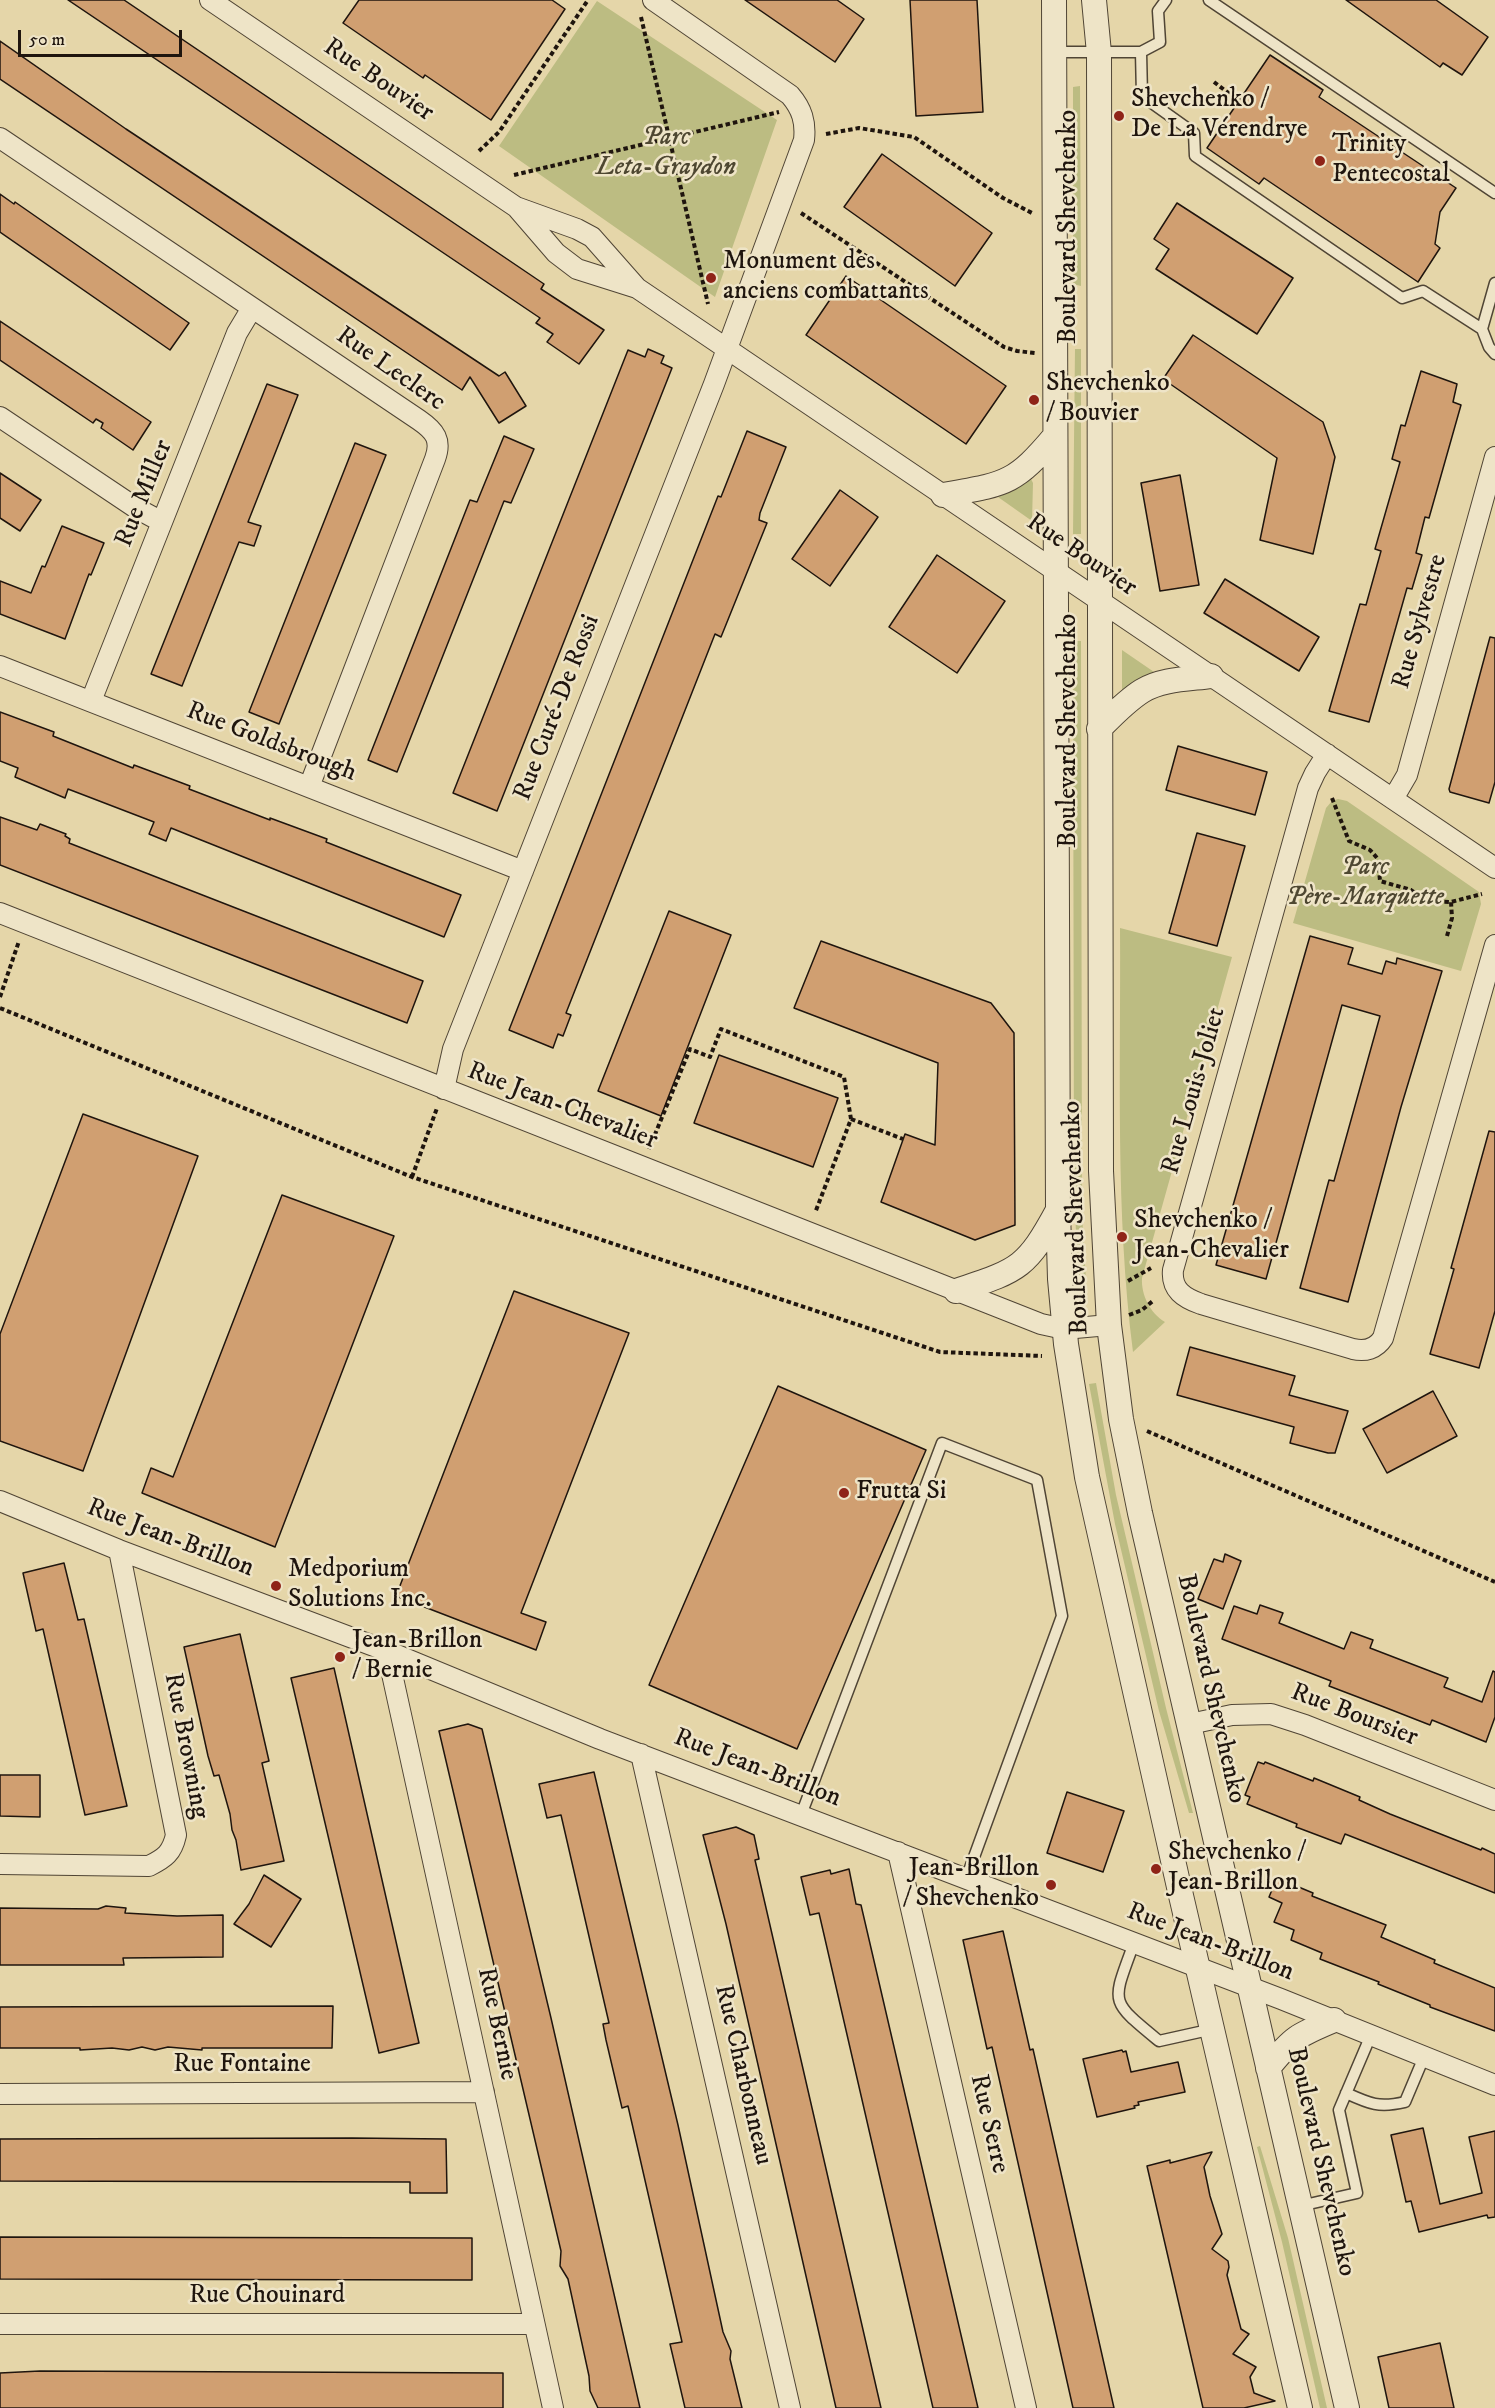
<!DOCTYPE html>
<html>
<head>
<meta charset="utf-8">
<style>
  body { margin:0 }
  #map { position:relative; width:1495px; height:2408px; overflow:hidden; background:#e5d6a9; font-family:"IM FELL DW Pica",serif }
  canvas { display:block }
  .scale { position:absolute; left:18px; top:30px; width:164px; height:27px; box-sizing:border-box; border:3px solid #1f150e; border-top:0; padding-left:8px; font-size:18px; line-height:21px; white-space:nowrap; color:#1f150e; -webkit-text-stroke:4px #eee4c7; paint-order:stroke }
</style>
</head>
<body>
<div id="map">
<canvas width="1495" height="2408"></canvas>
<div class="scale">50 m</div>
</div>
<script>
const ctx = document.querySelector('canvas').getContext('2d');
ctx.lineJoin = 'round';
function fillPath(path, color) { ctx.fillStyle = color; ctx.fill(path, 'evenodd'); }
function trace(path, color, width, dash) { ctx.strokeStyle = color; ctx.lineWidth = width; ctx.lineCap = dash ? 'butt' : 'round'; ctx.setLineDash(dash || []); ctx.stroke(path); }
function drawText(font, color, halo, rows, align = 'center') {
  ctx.font = font + ' "IM FELL DW Pica",serif'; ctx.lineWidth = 5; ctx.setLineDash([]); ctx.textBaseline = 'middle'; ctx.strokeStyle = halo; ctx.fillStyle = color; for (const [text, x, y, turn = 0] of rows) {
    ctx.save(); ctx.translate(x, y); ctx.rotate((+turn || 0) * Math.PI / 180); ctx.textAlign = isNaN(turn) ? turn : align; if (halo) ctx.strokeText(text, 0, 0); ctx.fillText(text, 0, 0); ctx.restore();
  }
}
fillPath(new Path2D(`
  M 597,1 L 777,120 L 715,297 L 499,146 Z
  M 1080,86 L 1081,286 L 1073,284 L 1073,87 Z
  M 1075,349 L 1081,349 L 1081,534 L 1073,534 Z
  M 1031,479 L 1033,483 L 1032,521 L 998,497 L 1012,491 Z
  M 1073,641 L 1081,641 L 1082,1214 L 1086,1281 L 1078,1281 L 1074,1184 Z
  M 1122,650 L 1157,674 L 1122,694 Z
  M 1338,799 L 1347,801 L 1479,892 L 1481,904 L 1461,971 L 1293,923 L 1326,808 L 1332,801 Z
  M 1120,928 L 1232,957 L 1142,1278 C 1141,1295 1150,1313 1165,1322 L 1133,1352 C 1115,1211 1121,1069 1120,928 Z
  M 1096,1383 L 1116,1495 L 1166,1708 L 1193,1813 L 1189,1813 L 1159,1711 L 1115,1524 L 1089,1384 Z
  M 1260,2146 L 1288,2238 L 1327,2408 L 1320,2408 L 1282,2242 L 1257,2147 Z`), '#bcbc82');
const building = new Path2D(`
  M 68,0 L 124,0 L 544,284 L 541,289 L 604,330 L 579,364 L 547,342 L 553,334 L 536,323 L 540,318 Z
  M 359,0 L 552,0 L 565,9 L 491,120 L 425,75 L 423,78 L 343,23 Z
  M 745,0 L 837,0 L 864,19 L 835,62 Z
  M 910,0 L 977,0 L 983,112 L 916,116 Z
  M 1346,0 L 1436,0 L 1488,37 L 1462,75 L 1443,63 L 1440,67 Z
  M 0,41 L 126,129 L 499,376 L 505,372 L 526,406 L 499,423 L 470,377 L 462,390 L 0,79 Z
  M 1270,55 L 1323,90 L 1319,97 L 1456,188 L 1440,212 L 1435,244 L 1440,248 L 1418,282 L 1264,178 L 1259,184 L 1207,148 Z
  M 882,154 L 992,233 L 955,286 L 844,207 Z
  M 0,194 L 14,204 L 15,202 L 189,323 L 170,350 L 0,232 Z
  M 1177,203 L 1293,278 L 1257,334 L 1156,269 L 1169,249 L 1154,239 Z
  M 846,276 L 1006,386 L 966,444 L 806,335 Z
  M 0,321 L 151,422 L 133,450 L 101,428 L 103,423 L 96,419 L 93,423 L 0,360 Z
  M 1193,335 L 1323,422 L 1335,457 L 1313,554 L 1260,540 L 1277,458 L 1163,379 Z
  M 648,349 L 664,356 L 661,363 L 672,368 L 497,811 L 453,793 L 628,350 L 645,357 Z
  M 1421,371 L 1457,384 L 1453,402 L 1461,405 L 1429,518 L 1425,517 L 1416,553 L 1422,555 L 1412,589 L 1407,588 L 1369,722 L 1329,711 L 1360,604 L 1366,605 L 1381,551 L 1375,549 L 1400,462 L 1392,459 L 1401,425 L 1405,426 Z
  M 267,384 L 298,395 L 248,522 L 261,526 L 254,546 L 239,542 L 182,686 L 151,674 Z
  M 747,431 L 786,447 L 760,513 L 759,520 L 767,523 L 721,637 L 715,634 L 566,1013 L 571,1015 L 563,1036 L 558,1034 L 553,1048 L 509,1030 L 718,496 L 721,497 Z
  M 504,436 L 534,449 L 511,503 L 504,501 L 397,772 L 368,760 L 470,500 L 477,502 Z
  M 355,443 L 386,455 L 279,724 L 249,712 Z
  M 0,473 L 41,500 L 20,531 L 0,518 Z
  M 1180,475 L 1199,585 L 1160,591 L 1141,483 Z
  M 840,490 L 878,517 L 830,586 L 792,559 Z
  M 62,526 L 104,543 L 91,575 L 89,574 L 65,639 L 0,614 L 0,581 L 31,593 L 42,566 L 45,567 Z
  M 937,555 L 1005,601 L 957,673 L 889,627 Z
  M 1225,579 L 1319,637 L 1299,671 L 1204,613 Z
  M 1490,637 L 1495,638 L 1495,782 L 1489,803 L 1450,792 L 1449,789 Z
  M 0,712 L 54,732 L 53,736 L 133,768 L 134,765 L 190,786 L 189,789 L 270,820 L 270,818 L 327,839 L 326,842 L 461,895 L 444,937 L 171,828 L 166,841 L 149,834 L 154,822 L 68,789 L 65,798 L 15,777 L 18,768 L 0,761 Z
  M 1178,746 L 1267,772 L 1255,815 L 1166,790 Z
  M 0,817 L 37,830 L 40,824 L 66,834 L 65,836 L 70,839 L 69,843 L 423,981 L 407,1023 L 0,865 Z
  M 1197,833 L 1245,846 L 1217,946 L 1169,933 Z
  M 669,911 L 731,935 L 661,1116 L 598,1091 Z
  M 1310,936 L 1353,948 L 1348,964 L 1382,974 L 1386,961 L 1396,964 L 1397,958 L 1442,971 L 1401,1107 L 1348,1302 L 1300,1288 L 1329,1180 L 1334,1181 L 1380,1016 L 1342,1005 L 1266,1279 L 1216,1265 Z
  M 821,941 L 991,1003 L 1014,1033 L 1015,1225 L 975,1240 L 881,1202 L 905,1134 L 935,1145 L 938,1063 L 794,1008 Z
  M 719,1055 L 838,1098 L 813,1167 L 694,1123 Z
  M 83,1114 L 198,1156 L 83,1471 L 0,1441 L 0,1334 Z
  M 1489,1131 L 1495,1132 L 1495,1311 L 1479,1368 L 1430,1354 L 1454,1269 L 1451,1268 Z
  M 282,1195 L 394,1236 L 275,1547 L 142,1493 L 151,1468 L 173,1477 Z
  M 514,1291 L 629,1333 L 521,1613 L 546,1622 L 536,1650 L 396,1596 Z
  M 1190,1347 L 1295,1376 L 1289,1395 L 1348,1411 L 1335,1453 L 1328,1453 L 1290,1443 L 1294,1427 L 1177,1395 Z
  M 778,1386 L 926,1450 L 797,1749 L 649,1685 Z
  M 1433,1391 L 1457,1436 L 1387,1473 L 1363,1429 Z
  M 1225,1554 L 1241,1561 L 1223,1609 L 1198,1599 L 1214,1559 L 1223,1562 Z
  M 64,1563 L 78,1620 L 84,1619 L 127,1806 L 85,1815 L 43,1629 L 36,1631 L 23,1573 Z
  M 1260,1605 L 1283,1613 L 1279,1623 L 1344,1649 L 1351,1632 L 1373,1640 L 1370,1648 L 1448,1678 L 1444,1687 L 1482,1702 L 1493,1671 L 1495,1672 L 1495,1717 L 1486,1742 L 1432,1720 L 1430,1725 L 1384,1707 L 1329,1686 L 1331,1681 L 1222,1639 L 1234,1606 L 1257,1614 Z
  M 240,1634 L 269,1761 L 262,1763 L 284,1861 L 241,1870 L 236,1840 L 232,1830 L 230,1814 L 219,1775 L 214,1776 L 208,1756 L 184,1647 Z
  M 334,1668 L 419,2043 L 379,2053 L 291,1678 Z
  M 468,1724 L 482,1729 L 551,2018 L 640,2408 L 598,2408 L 590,2391 L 589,2376 L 568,2279 L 560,2266 L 561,2251 L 439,1731 Z
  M 1258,1762 L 1264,1764 L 1265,1762 L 1313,1781 L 1314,1778 L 1360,1797 L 1359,1800 L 1390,1814 L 1481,1850 L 1482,1848 L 1495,1854 L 1495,1893 L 1345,1834 L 1341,1844 L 1296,1827 L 1297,1824 L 1247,1804 L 1250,1797 L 1245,1795 Z
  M 594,1772 L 678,2125 L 723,2332 L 731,2351 L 730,2359 L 742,2408 L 685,2408 L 670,2344 L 682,2342 L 628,2106 L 622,2108 L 606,2040 L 603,2024 L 609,2023 L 561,1815 L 547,1818 L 539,1784 Z
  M 0,1775 L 40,1775 L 40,1817 L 0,1816 Z
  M 1067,1792 L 1124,1811 L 1103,1872 L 1047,1853 Z
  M 736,1827 L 754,1835 L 759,1859 L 755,1860 L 881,2408 L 836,2408 L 726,1924 L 703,1835 Z
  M 849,1869 L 856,1904 L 861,1905 L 978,2408 L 933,2408 L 819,1913 L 810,1915 L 801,1877 L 830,1870 L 831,1874 Z
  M 264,1875 L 301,1899 L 271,1947 L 234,1924 L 249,1904 Z
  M 1277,1878 L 1313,1893 L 1312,1896 L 1386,1925 L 1381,1937 L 1435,1960 L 1434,1963 L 1495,1988 L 1495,2031 L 1430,2007 L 1430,2005 L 1378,1984 L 1379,1982 L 1320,1959 L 1322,1953 L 1291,1940 L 1294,1930 L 1274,1922 L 1282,1903 L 1269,1897 Z
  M 106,1906 L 126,1908 L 125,1913 L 177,1916 L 223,1915 L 223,1957 L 123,1958 L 124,1965 L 0,1965 L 0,1908 L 98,1909 Z
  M 1003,1931 L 1030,2050 L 1033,2049 L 1114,2408 L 1073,2408 L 992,2047 L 987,2049 L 963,1940 Z
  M 333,2006 L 332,2048 L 202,2048 L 202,2050 L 168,2047 L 155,2050 L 142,2047 L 129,2050 L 112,2048 L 80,2050 L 80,2048 L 0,2048 L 0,2007 Z
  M 1122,2050 L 1123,2052 L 1126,2051 L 1131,2072 L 1178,2062 L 1185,2092 L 1138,2102 L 1139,2105 L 1134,2106 L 1135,2108 L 1097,2117 L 1083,2059 Z
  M 1423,2128 L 1440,2204 L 1482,2193 L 1469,2137 L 1495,2131 L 1495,2217 L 1488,2218 L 1487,2215 L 1419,2232 L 1411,2201 L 1406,2202 L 1391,2135 Z
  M 352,2138 L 446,2139 L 447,2193 L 410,2193 L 410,2182 L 0,2181 L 0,2139 Z
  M 1212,2152 L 1204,2167 L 1210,2196 L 1222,2234 L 1212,2249 L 1228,2261 L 1229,2267 L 1227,2275 L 1241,2329 L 1249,2334 L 1233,2354 L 1256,2367 L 1250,2377 L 1254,2393 L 1275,2401 L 1244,2408 L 1203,2408 L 1147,2166 L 1170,2160 L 1170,2163 Z
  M 0,2237 L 472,2238 L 472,2280 L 0,2279 Z
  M 1440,2343 L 1454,2408 L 1389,2408 L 1378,2357 Z
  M 40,2371 L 503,2373 L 503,2408 L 0,2408 L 0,2373 Z`);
fillPath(building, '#d09f71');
trace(building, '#1f150e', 1.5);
const service = new Path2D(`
  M 1166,0 L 1158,11 L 1160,42 L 1141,52 L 1142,96 L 1194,133 L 1195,156 L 1402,298 L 1423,291 L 1482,329 L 1495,283
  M 1209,0 L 1495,193
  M 1055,52 L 1141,52
  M 1482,329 L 1489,347 L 1495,354
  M 801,1815 L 942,1443 L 1037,1480 L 1062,1616 L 966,1879
  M 1134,1943 C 1112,2004 1108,1999 1159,2041 L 1213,2029
  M 1346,2093 C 1370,2104 1379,2108 1405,2102 L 1424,2057
  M 1300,2206 L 1357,2193 L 1339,2110 L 1371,2035`);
const minor = new Path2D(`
  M 210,0 L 516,207 L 577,229 L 592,237 L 637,288 L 1495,868
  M 0,138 L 419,420 C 435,431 442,440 435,459 L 309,787
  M 518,209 L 556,253 L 577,269 L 637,288
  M 0,417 L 136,508 L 162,522
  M 0,666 L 523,871
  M 91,701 L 237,333 L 252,308
  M 1327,754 L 1315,773 L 1308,788 L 1173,1270 C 1171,1290 1184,1298 1201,1304 L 1353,1349 C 1365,1352 1376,1349 1383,1338 L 1495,945
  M 1393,799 L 1407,775 L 1495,457
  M 0,913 L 1041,1324 L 1064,1329 L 1109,1325
  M 444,1089 L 453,1049 L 714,384 L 804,140 C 806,122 802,109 790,95 L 653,0
  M 0,1501 L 119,1550 L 387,1651 L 600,1739 L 1281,1999 L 1495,2085
  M 387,1651 L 553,2408
  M 1190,1724 L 1232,1715 L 1271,1714 L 1305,1725 L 1495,1800
  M 641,1754 L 790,2408
  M 898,1852 L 1026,2408
  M 0,1864 L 149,1866 C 165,1858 172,1853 176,1835 L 119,1550
  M 0,2094 L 484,2092
  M 0,2324 L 534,2324`);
const tertiary = new Path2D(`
  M 1054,0 L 1058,1210 L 1060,1279 L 1066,1344 L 1087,1477 L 1179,1887 L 1300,2408
  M 1094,0 L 1099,53 L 1101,1171 L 1109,1325 L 1121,1419 L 1140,1513 L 1347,2408
  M 943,495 C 1005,484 1014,485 1055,436
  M 1099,729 C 1112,716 1126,701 1142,691 C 1161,679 1188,679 1211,676
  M 956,1291 C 1019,1270 1026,1269 1058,1210
  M 1268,2068 C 1293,2037 1298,2035 1334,2020`);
trace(service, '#504535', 13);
trace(minor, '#504535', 22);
trace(tertiary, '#504535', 26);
trace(new Path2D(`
  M 641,17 L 708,304
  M 1214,82 L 1239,101
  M 826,134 L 859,128 L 914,137 L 1003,198 L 1032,213
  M 479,151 L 499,132 L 588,0
  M 514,175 L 779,112
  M 801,213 L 1004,347 L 1017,351 L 1035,353
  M 1332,798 L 1349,841 L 1370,850 L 1378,859 L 1380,881 L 1411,890 L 1426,901 L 1451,902 L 1482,894
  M 1447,936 L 1452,918 L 1451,902
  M 0,997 L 19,941
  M 0,1008 L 412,1177 L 940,1352 L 1042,1356
  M 851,1119 L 903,1139
  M 649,1149 L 690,1049 L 710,1057 L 721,1029 L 844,1077 L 851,1119 L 815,1213
  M 412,1177 L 437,1108
  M 1128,1281 L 1151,1268
  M 1129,1315 L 1142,1310 L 1154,1300
  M 1147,1431 L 1495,1582`), '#1f150e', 4, [4.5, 3]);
trace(service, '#eee4c7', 10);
trace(minor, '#eee4c7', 20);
trace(tertiary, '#eee4c7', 24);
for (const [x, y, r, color] of [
  [1119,116,6,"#8f2418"],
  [1320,161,6,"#8f2418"],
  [711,278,6,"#8f2418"],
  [1034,400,6,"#8f2418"],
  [1122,1237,6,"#8f2418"],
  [844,1493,6,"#8f2418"],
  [276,1586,6,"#8f2418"],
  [340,1657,6,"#8f2418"],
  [1156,1869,6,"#8f2418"],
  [1051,1885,6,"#8f2418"]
]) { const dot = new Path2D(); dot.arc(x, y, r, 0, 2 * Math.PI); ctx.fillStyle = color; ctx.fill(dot); trace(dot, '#eee4c7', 2); }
drawText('26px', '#1f150e', '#eee4c7', [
  ["Rue Bouvier",378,81,34],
  ["Boulevard Shevchenko",1070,227,-90],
  ["Rue Leclerc",390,370,35],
  ["Rue Miller",145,494,-68],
  ["Rue Bouvier",1081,556,34],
  ["Rue Sylvestre",1421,622,-74],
  ["Rue Curé-De Rossi",558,708,-69],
  ["Boulevard Shevchenko",1070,731,-90],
  ["Rue Goldsbrough",271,743,21],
  ["Rue Louis-Joliet",1195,1091,-74],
  ["Rue Jean-Chevalier",562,1107,21],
  ["Boulevard Shevchenko",1077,1218,-92],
  ["Rue Jean-Brillon",170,1539,21],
  ["Boulevard Shevchenko",1210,1689,77],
  ["Rue Boursier",1354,1716,21],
  ["Rue Browning",185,1746,79],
  ["Rue Jean-Brillon",757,1769,21],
  ["Rue Jean-Brillon",1210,1943,21],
  ["Rue Bernie",496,2024,78],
  ["Rue Fontaine",242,2066],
  ["Rue Charbonneau",742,2075,77],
  ["Rue Serre",988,2124,77],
  ["Boulevard Shevchenko",1320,2162,77],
  ["Rue Chouinard",267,2297]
]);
drawText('26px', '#1f150e', '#eee4c7', [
  ["Shevchenko /",1131,101],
  ["De La Vérendrye",1131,131],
  ["Trinity",1332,146],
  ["Pentecostal",1332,176],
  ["Monument des",723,263],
  ["anciens combattants",723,293],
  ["Shevchenko",1046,385],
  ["/ Bouvier",1046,415],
  ["Shevchenko /",1134,1222],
  ["Jean-Chevalier",1134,1252],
  ["Frutta Si",856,1493],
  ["Medporium",288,1571],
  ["Solutions Inc.",288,1601],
  ["Jean-Brillon",352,1642],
  ["/ Bernie",352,1672],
  ["Shevchenko /",1168,1854],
  ["Jean-Brillon",1168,1884],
  ["Jean-Brillon",1039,1870,"right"],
  ["/ Shevchenko",1039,1900,"right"]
], 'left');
drawText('italic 26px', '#4e4731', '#eee4c7', [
  ["Parc",666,139],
  ["Leta-Graydon",666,169],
  ["Parc",1365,869],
  ["Père-Marquette",1365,899]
]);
</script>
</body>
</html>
